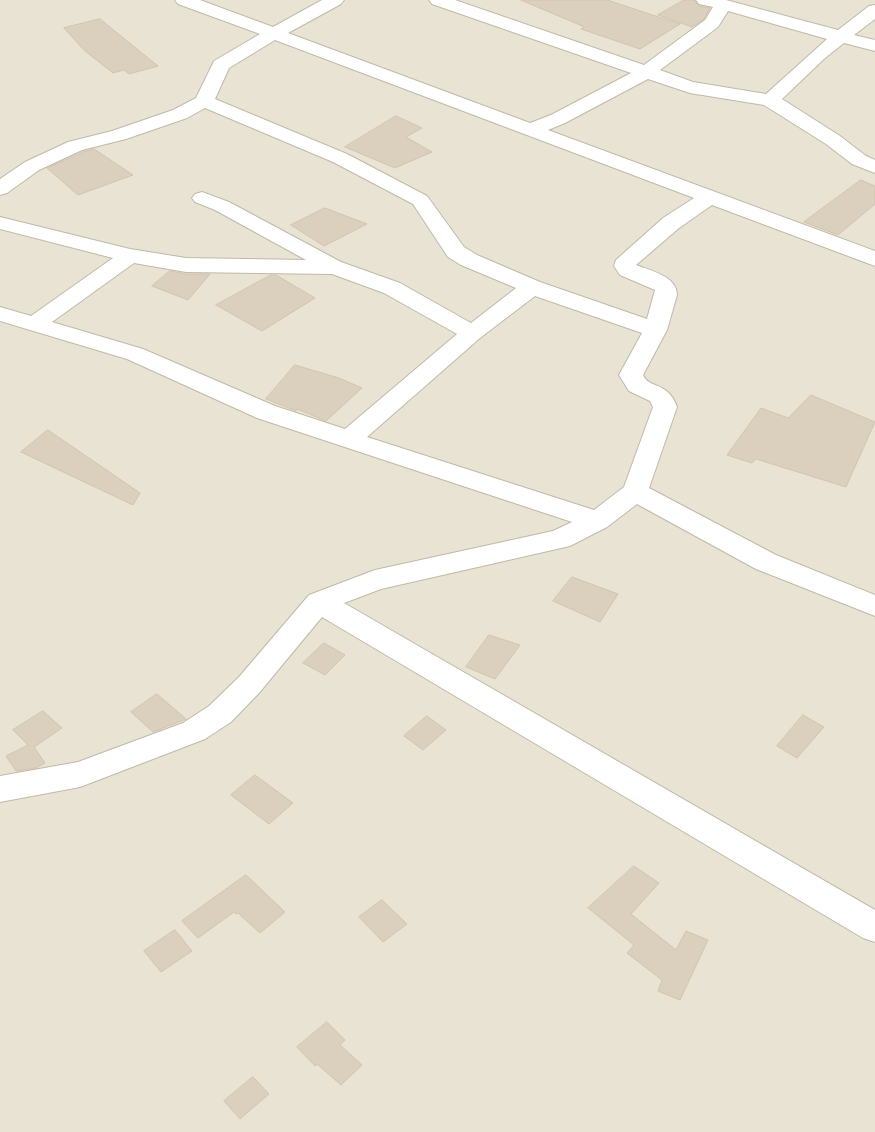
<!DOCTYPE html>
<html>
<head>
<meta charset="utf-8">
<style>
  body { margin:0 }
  canvas { display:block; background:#f5f0e6 }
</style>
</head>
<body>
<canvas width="875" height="1132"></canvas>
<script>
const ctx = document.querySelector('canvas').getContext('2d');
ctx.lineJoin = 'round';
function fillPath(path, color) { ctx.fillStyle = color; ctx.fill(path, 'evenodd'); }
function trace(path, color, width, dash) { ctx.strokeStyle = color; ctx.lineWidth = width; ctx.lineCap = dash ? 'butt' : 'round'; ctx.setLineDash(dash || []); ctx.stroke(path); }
fillPath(new Path2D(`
  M 0,0 L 875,0 L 875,1132 L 0,1132 Z`), '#e9e3d3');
const building = new Path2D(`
  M 521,0 L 607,0 L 680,24 L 640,49 L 581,29 L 584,27 Z
  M 684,0 L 694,0 L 699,6 L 710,8 L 704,19 L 692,27 L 658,15 Z
  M 100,19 L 158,66 L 129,74 L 124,70 L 113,73 L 85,51 L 64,28 Z
  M 396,116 L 422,128 L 406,137 L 432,152 L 395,168 L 345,147 Z
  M 94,149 L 133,175 L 78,195 L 47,168 L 83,152 Z
  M 861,180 L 875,186 L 875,204 L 838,235 L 804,222 Z
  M 325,208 L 367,224 L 324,246 L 291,225 Z
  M 170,271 L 186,274 L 210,274 L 188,300 L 152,286 Z
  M 271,275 L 276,275 L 315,298 L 262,331 L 216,305 Z
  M 295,365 L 339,378 L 362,388 L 326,421 L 297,409 L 296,411 L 266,399 Z
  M 811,395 L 875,422 L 846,487 L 756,459 L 752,463 L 727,455 L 761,408 L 788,418 Z
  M 48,430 L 140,493 L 133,505 L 21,452 Z
  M 572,577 L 618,594 L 600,622 L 553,601 Z
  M 489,635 L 520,645 L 495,679 L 466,667 Z
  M 324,643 L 345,655 L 325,675 L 303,663 Z
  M 157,694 L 186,719 L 153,732 L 131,712 Z
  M 43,711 L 62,728 L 34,747 L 45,763 L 36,768 L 16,771 L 6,756 L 28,745 L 13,730 Z
  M 803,715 L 824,727 L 797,758 L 777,746 Z
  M 427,716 L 446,730 L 423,750 L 404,736 Z
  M 255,775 L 293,803 L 269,824 L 231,795 Z
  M 634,866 L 659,883 L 631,914 L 676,950 L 686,931 L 708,940 L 680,1000 L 658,991 L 662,980 L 627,953 L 634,945 L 588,908 Z
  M 246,875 L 285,912 L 260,933 L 238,913 L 236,914 L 234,912 L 198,938 L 182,921 Z
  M 382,900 L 407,924 L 383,942 L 359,917 Z
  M 175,930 L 192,951 L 161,972 L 144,951 Z
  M 327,1022 L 345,1040 L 340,1045 L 362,1065 L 341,1085 L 317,1064 L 315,1066 L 297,1047 Z
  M 253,1077 L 269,1094 L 240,1119 L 224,1101 Z`);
fillPath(building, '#dbcfbd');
trace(building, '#d3c5ad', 1);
const street = new Path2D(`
  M 175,0 L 200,0 L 273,27 L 322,0 L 344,0 L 341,4 L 288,33 L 530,123 L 551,115 L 631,73 L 432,4 L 429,0 L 455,0 L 644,65 L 705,20 L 713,7 L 699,4 L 696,0 L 726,0 L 838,30 L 869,6 L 875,5 L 875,19 L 854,35 L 875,40 L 875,51 L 844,43 L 825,58 L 782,99 L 840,136 L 866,156 L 875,160 L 875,173 L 852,164 L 826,144 L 764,105 L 690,93 L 648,79 L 565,123 L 548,130 L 875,251 L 875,266 L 712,205 L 679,228 L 636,265 C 651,271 677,276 677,295 L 667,330 L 643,375 C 649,389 668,381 677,407 L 649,488 L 776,555 L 875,595 L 875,616 L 756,569 L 637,504 L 607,527 L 570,546 L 381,589 L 344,603 L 875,910 L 875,942 L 863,938 L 322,617 L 259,693 L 231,722 L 205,739 L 80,787 L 0,802 L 0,776 L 78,762 L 183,723 L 209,706 L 239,677 L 309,595 L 375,570 L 553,531 L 572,522 L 257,418 L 127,359 L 0,321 L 0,307 L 31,316 L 113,258 L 0,229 L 0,217 L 130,249 L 186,258 L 306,260 L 215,210 L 195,202 L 192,198 L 195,194 L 202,192 L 229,202 L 341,262 L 400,283 L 471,323 L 516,288 L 461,265 L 448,257 L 413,204 L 333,162 L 205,108 L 187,118 L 126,139 L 82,150 L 39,170 L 7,193 L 0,195 L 0,179 L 25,162 L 68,142 L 112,131 L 173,110 L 196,98 L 214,61 L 260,34 L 178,4 ZM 728,11 L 827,39 L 766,94 L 693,82 L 660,70 L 718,27 ZM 275,40 L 694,198 L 663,218 L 616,260 L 614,266 L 620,275 L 655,290 L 647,319 L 540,282 L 477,255 L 464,247 L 427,196 L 347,154 L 215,99 L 229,68 ZM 134,263 L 186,272 L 332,274 L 384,293 L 457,334 L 345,429 L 275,406 L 143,349 L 52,322 ZM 535,296 L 642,333 L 619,375 L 629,391 L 650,401 L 653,407 L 624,487 L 594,510 L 367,437 L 480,338 Z`);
trace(street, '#c1b9a7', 2);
fillPath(street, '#fff');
</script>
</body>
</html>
